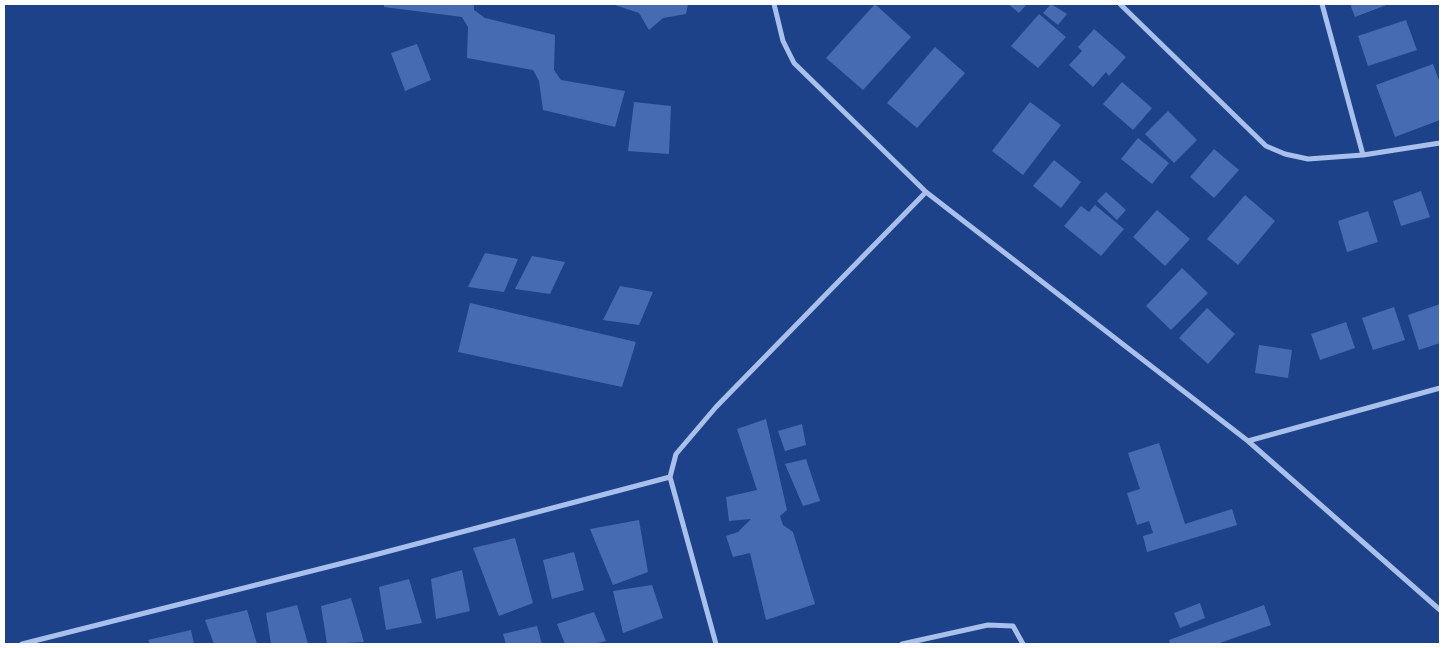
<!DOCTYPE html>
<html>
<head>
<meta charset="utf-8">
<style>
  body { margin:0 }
  #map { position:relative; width:1444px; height:648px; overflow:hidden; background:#1e428a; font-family:Lato,sans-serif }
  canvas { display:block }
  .frame { position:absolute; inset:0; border:5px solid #fff; pointer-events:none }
</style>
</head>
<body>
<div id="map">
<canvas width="1444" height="648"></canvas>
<div class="frame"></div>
</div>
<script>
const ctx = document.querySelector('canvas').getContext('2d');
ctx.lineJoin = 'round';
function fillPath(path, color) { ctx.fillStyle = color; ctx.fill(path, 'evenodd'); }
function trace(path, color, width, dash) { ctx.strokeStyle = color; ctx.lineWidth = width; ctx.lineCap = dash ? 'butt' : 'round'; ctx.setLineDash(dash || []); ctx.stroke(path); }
fillPath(new Path2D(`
  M 384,4 L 474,4 L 474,10 L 485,18 L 555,35 L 554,70 L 561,80 L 625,91 L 615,127 L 543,110 L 539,81 L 533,70 L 467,58 L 468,27 L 462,17 L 384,7 Z
  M 612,4 L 688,4 L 686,14 L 663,18 L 649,30 L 639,13 Z
  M 875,4 L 911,37 L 863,90 L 826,58 Z
  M 1008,4 L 1027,4 L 1019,13 Z
  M 1051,4 L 1067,14 L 1058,25 L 1043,13 Z
  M 1350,4 L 1389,4 L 1355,17 Z
  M 1039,14 L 1066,37 L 1038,68 L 1011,46 Z
  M 1406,20 L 1417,50 L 1368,66 L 1358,36 Z
  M 1094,29 L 1126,57 L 1109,76 L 1106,72 L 1093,87 L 1069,65 L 1082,51 L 1078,47 Z
  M 417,44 L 431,80 L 405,91 L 391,53 Z
  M 935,47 L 965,73 L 917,128 L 887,103 Z
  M 1433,64 L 1440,83 L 1440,120 L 1395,137 L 1376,85 Z
  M 1122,82 L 1152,108 L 1133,130 L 1103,104 Z
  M 634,102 L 671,106 L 669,154 L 628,151 Z
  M 1030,102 L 1061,125 L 1023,175 L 992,151 Z
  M 1168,111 L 1197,140 L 1174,163 L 1145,134 Z
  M 1138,138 L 1169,163 L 1152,184 L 1121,159 Z
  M 1214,149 L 1239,170 L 1214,198 L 1190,177 Z
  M 1054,160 L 1081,182 L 1061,208 L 1033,186 Z
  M 1421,191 L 1430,217 L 1401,226 L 1393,201 Z
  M 1106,192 L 1126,210 L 1117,220 L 1097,201 Z
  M 1245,195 L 1275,221 L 1238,265 L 1207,239 Z
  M 1095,205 L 1124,229 L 1101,256 L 1064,226 L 1081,206 L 1089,212 Z
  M 1157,210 L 1190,239 L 1165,266 L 1133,237 Z
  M 1368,211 L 1378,242 L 1347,252 L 1338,221 Z
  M 485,253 L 518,259 L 504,292 L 468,287 Z
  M 532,256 L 565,262 L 550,294 L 515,289 Z
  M 1182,268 L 1208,293 L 1171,330 L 1146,306 Z
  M 620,286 L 653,292 L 639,325 L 603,320 Z
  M 470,303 L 636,342 L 622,387 L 458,352 Z
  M 1440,304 L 1440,343 L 1419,350 L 1408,315 Z
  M 1394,307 L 1405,340 L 1373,350 L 1362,318 Z
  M 1207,308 L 1235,334 L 1208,364 L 1179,338 Z
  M 1346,322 L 1355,348 L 1320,360 L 1311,334 Z
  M 1259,345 L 1292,350 L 1288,378 L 1255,373 Z
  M 766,419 L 787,510 L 780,516 L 783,525 L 793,532 L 815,604 L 766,620 L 750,553 L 733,557 L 726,536 L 738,532 L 751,519 L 729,521 L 726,497 L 757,490 L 737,429 Z
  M 802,424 L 806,445 L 785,451 L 778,431 Z
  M 1159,443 L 1185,524 L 1232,509 L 1237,525 L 1147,552 L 1143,536 L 1153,533 L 1149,521 L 1137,525 L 1127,493 L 1140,489 L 1128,453 Z
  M 806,459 L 820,501 L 803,506 L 785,464 Z
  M 639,520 L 648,572 L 613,585 L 590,529 Z
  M 515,538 L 533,603 L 499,616 L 473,548 Z
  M 574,552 L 584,590 L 552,599 L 543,560 Z
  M 462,570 L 470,611 L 436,619 L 431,579 Z
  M 409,579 L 422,623 L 386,630 L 379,587 Z
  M 652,585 L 663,618 L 623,633 L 613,591 Z
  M 351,598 L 364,642 L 327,644 L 321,606 Z
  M 1200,603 L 1205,618 L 1180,628 L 1174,613 Z
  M 297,605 L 308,644 L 271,644 L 266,613 Z
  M 1264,605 L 1271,625 L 1217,644 L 1170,644 L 1169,640 Z
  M 247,610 L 257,644 L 214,644 L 205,620 Z
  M 594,612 L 606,641 L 593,644 L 565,644 L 557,624 Z
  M 537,626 L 542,644 L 506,644 L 503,634 Z
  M 191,630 L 194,644 L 150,644 L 148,640 Z`), '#466bb2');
trace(new Path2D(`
  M 774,4 L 783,41 L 794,63 L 926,192 L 1248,441 L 1440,388
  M 1120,4 L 1266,146 L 1285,154 L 1308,159 L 1363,155 L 1440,143
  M 1322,4 L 1363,155
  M 1248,441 L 1440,610
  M 22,644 L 363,558 L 670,477
  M 716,644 L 670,477 L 676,454 L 716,407 L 926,192
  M 902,644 L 988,625 L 1013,626 L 1023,644`), '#a9c0ec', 5);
</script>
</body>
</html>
